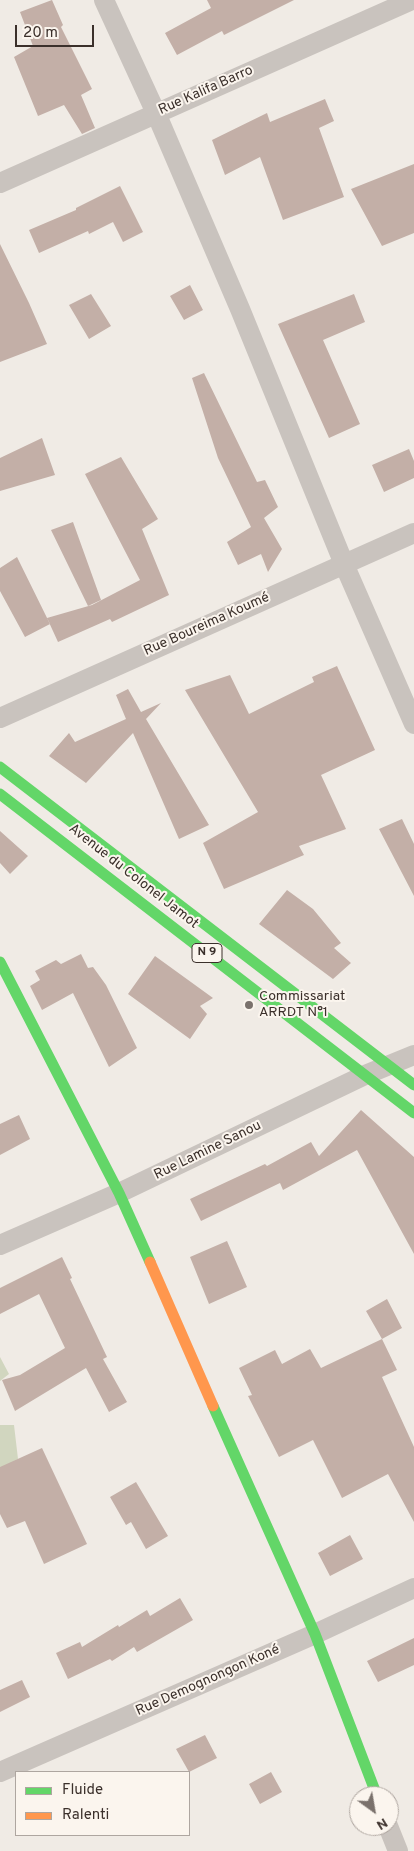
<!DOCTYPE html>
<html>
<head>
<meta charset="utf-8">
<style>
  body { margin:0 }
  #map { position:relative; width:414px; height:1851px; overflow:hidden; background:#f0ebe5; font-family:Overpass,sans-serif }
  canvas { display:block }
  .legend { position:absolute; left:15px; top:1771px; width:175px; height:65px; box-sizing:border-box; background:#fbf5ee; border:1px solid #aea6a0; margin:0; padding:6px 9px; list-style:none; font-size:15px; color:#3b302b }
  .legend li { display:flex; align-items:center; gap:10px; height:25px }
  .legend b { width:25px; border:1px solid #aea6a0 }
  .north { position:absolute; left:349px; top:1786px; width:50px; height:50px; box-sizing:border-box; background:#fbf5ee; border:1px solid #aea6a0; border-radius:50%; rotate:148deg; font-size:14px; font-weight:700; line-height:20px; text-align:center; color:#3b302b }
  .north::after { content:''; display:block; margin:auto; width:18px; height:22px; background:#7a716c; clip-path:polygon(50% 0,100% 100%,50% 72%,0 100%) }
  .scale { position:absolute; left:15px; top:25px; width:79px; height:22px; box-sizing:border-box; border:2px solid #3b302b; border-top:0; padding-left:6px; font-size:15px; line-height:18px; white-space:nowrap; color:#3b302b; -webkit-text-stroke:4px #fbf5ee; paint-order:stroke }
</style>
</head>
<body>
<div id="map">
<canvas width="414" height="1851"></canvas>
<ul class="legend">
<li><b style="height:6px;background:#63d668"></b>Fluide</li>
<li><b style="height:6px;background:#ff974d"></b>Ralenti</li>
</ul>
<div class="north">N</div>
<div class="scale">20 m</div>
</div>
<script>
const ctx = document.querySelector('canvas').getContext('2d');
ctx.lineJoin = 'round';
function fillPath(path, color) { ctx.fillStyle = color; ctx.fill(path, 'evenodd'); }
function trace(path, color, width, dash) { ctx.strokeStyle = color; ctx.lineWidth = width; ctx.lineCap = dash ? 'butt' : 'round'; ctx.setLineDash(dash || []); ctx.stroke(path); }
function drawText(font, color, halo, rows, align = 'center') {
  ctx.font = font + ' Overpass,sans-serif'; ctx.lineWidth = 4; ctx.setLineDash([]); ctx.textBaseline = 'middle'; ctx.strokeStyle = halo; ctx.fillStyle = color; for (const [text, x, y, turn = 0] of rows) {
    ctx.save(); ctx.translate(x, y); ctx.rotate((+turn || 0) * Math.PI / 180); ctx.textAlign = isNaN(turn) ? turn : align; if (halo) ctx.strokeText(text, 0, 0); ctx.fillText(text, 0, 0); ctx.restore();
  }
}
fillPath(new Path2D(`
  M 0,1357 L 9,1374 L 0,1381 Z
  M 0,1425 L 14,1425 L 18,1459 L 0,1469 Z`), '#d1d6bf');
fillPath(new Path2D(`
  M 52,0 L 63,25 L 61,27 L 92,89 L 81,95 L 95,128 L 82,134 L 64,105 L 38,116 L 14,57 L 33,46 L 20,12 Z
  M 207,0 L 294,0 L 224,35 L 222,31 L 177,55 L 165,33 L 211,8 Z
  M 325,99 L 334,121 L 319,128 L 344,197 L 283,220 L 260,157 L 225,175 L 212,140 L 267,113 L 270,122 Z
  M 414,164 L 414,233 L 382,246 L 351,189 Z
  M 120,186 L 143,232 L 123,242 L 113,222 L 89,234 L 88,231 L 39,253 L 29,230 L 76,210 L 76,208 Z
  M 0,244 L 29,303 L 47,344 L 0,362 Z
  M 190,285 L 203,310 L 184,320 L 170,296 Z
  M 91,294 L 111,326 L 89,339 L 69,305 Z
  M 354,294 L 365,322 L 323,340 L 360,424 L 329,438 L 278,324 Z
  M 204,373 L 257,482 L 265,480 L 278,507 L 264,518 L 282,549 L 268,572 L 261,554 L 238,565 L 227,542 L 251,527 L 218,458 L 192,378 Z
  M 42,438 L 55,475 L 0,491 L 0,458 Z
  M 409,449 L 414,461 L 414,478 L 384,492 L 372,465 Z
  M 121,457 L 158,519 L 142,529 L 169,595 L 112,622 L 110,619 L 58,642 L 47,618 L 92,605 L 140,580 L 85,474 Z
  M 73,522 L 101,600 L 88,606 L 51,530 Z
  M 17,557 L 50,624 L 25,637 L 0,591 L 0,568 Z
  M 337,666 L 375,750 L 321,775 L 346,829 L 299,846 L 304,855 L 224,889 L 203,843 L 258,812 L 185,690 L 230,675 L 249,714 L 314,682 L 312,677 Z
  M 128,689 L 141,712 L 161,703 L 146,719 L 209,825 L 179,839 L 133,733 L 86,783 L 49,756 L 69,733 L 75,742 L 126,719 L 116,695 Z
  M 402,819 L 414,844 L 414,896 L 379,829 Z
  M 0,831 L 28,856 L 10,874 L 0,863 Z
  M 287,890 L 313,909 L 341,943 L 334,948 L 351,963 L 333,979 L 259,924 Z
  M 81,954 L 88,968 L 93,967 L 106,985 L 137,1048 L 109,1067 L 73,993 L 42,1010 L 30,986 L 40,980 L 35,971 L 56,960 L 61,964 Z
  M 155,956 L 213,998 L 200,1006 L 207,1014 L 190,1039 L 128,994 Z
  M 361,1110 L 414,1157 L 414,1254 L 357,1150 L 283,1190 L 280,1183 L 201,1221 L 190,1199 L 265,1164 L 267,1166 L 311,1142 L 319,1156 Z
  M 19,1115 L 30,1139 L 0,1155 L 0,1124 Z
  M 227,1241 L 247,1287 L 209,1304 L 190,1257 Z
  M 62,1257 L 72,1278 L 70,1279 L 107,1357 L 103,1359 L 127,1402 L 109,1412 L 86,1368 L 15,1411 L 2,1380 L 20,1375 L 65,1348 L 39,1294 L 0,1314 L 0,1288 Z
  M 387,1299 L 402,1328 L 382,1339 L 366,1311 Z
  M 382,1339 L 397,1370 L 382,1377 L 414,1447 L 414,1522 L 388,1474 L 342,1498 L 313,1440 L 279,1457 L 248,1396 L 252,1395 L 239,1368 L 275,1350 L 282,1364 L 310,1349 L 321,1368 Z
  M 42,1448 L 87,1544 L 44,1564 L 25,1521 L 7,1528 L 0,1514 L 0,1467 Z
  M 136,1482 L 168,1536 L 146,1549 L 131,1522 L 126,1525 L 110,1497 Z
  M 350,1535 L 363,1559 L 330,1576 L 318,1553 Z
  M 180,1598 L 193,1620 L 137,1652 L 134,1647 L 112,1661 L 110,1659 L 68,1679 L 56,1653 L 80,1642 L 82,1647 L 118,1625 L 119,1627 L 147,1610 L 150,1616 Z
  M 414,1638 L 414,1665 L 378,1682 L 367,1661 Z
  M 22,1680 L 30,1697 L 0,1712 L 0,1690 Z
  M 205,1735 L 217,1758 L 189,1772 L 176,1749 Z
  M 271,1772 L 282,1792 L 260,1804 L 249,1784 Z`), '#c3afa7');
trace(new Path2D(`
  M 104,0 L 156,113 L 240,309 L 344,564 L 414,724
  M 0,183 L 412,0
  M 0,718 L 414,533
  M 0,1245 L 119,1193 L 365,1075 L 414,1055
  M 0,1772 L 315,1634 L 414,1588
  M 388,1826 L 398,1851`), '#c9c3be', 20);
trace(new Path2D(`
  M 0,767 L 414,1085
  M 0,794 L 414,1113
  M 0,962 L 119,1193 L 150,1262
  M 213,1406 L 315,1634 L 377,1796`), '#63d668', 11);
trace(new Path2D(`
  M 150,1262 L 213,1406`), '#ff974d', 11);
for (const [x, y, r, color] of [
  [249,1005,5,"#7a716c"]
]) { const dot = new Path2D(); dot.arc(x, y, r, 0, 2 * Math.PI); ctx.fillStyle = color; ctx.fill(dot); trace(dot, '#fbf5ee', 2); }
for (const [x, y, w] of [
  [207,953,30]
]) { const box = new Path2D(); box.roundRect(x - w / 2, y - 9.5, w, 19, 4); ctx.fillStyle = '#fbf5ee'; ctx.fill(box); trace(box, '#3b302b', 1); }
drawText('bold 12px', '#3b302b', null, [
  ["N 9",207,953]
]);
drawText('14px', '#3b302b', '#fbf5ee', [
  ["Rue Kalifa Barro",206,91,-24],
  ["Rue Boureima Koumé",207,625,-24],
  ["Avenue du Colonel Jamot",133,877,38],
  ["Rue Lamine Sanou",208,1151,-26],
  ["Rue Demognongon Koné",208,1681,-24]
]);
drawText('14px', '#3b302b', '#fbf5ee', [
  ["Commissariat",259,997],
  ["ARRDT N°1",259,1013]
], 'left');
</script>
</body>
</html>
